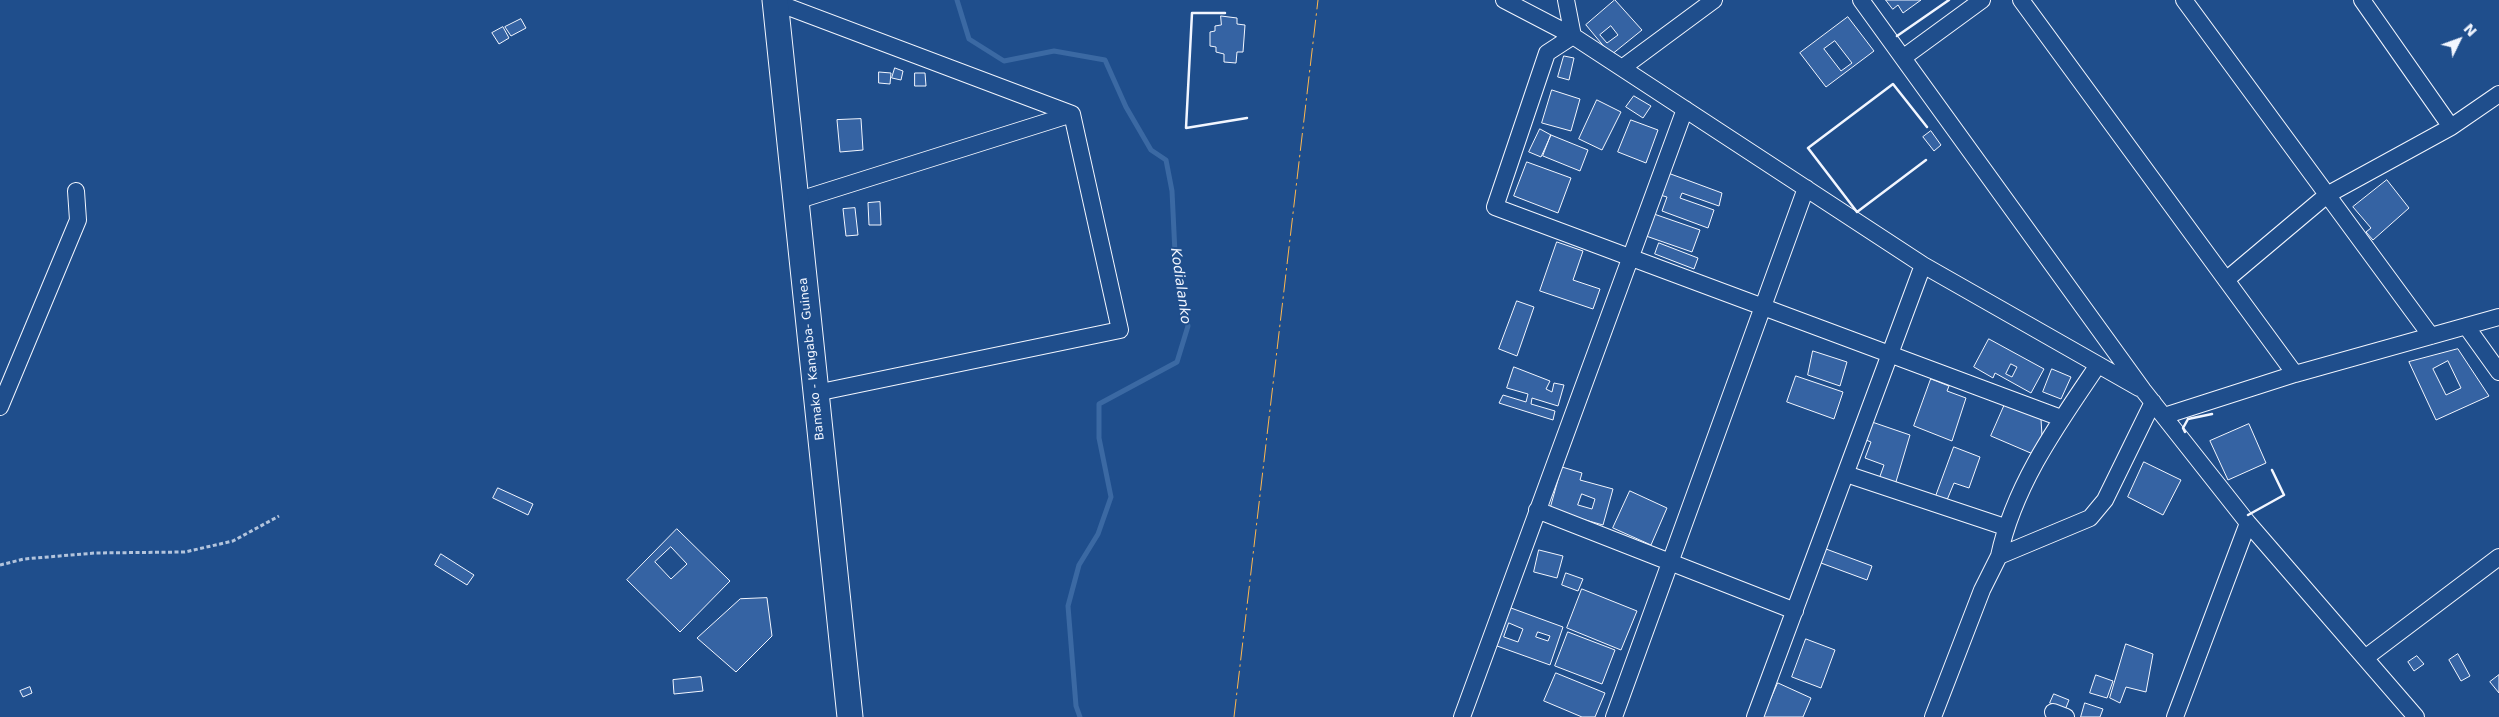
<!DOCTYPE html>
<html>
<head>
<meta charset="utf-8">
<style>
  body { margin:0 }
  #map { position:relative; width:2499px; height:717px; overflow:hidden; background:#1f4e8c; font-family:"DejaVu Sans",sans-serif }
  canvas { display:block }
  .north { position:absolute; left:2434px; top:15px; width:50px; height:50px; -webkit-text-stroke:4px #1f4e8c; paint-order:stroke; rotate:48deg; font-size:14px; font-weight:700; line-height:20px; text-align:center; color:#f2f6ff }
  .north::after { content:''; display:block; margin:auto; width:18px; height:22px; background:#f2f6ff; clip-path:polygon(50% 0,100% 100%,50% 72%,0 100%) }
</style>
</head>
<body>
<div id="map">
<canvas width="2499" height="717"></canvas>
<div class="north">N</div>
</div>
<script>
const ctx = document.querySelector('canvas').getContext('2d');
ctx.lineJoin = 'round';
function trace(path, color, width, dash) { ctx.strokeStyle = color; ctx.lineWidth = width; ctx.lineCap = dash ? 'butt' : 'round'; ctx.setLineDash(dash || []); ctx.stroke(path); }
function fillPath(path, color) { ctx.fillStyle = color; ctx.fill(path, 'evenodd'); }
function drawText(font, color, halo, rows, align = 'center') {
  ctx.font = font + ' "DejaVu Sans",sans-serif'; ctx.lineWidth = 4; ctx.setLineDash([]); ctx.textBaseline = 'middle'; ctx.strokeStyle = halo; ctx.fillStyle = color; for (const [text, x, y, turn = 0] of rows) {
    ctx.save(); ctx.translate(x, y); ctx.rotate((+turn || 0) * Math.PI / 180); ctx.textAlign = isNaN(turn) ? turn : align; if (halo) ctx.strokeText(text, 0, 0); ctx.fillText(text, 0, 0); ctx.restore();
  }
}
trace(new Path2D(`
  M 957,0 L 969,39 L 1004,61 L 1054,51 L 1105,60 L 1126,107 L 1151,150 L 1166,160 L 1172,191 L 1176,274 L 1188,326 L 1177,362 L 1099,404 L 1099,438 L 1111,497 L 1098,534 L 1079,565 L 1068,606 L 1076,706 L 1080,717`), '#3b69a3', 5);
const building = new Path2D(`
  M 1615,0 L 1642,30 L 1611,55 L 1586,25 ZM 1611,26 L 1618,35 L 1607,43 L 1600,35 Z
  M 1886,0 L 1921,0 L 1903,13 L 1898,5 L 1893,9 Z
  M 1221,16 L 1237,18 L 1237,24 L 1245,25 L 1243,52 L 1237,52 L 1236,63 L 1224,62 L 1224,54 L 1216,52 L 1216,47 L 1210,46 L 1210,32 L 1215,31 L 1215,26 L 1221,25 Z
  M 1848,17 L 1874,51 L 1826,87 L 1800,53 ZM 1835,41 L 1852,63 L 1841,71 L 1824,49 Z
  M 521,19 L 526,28 L 511,36 L 505,27 Z
  M 503,27 L 509,38 L 499,44 L 492,33 Z
  M 1564,56 L 1574,58 L 1569,80 L 1558,77 Z
  M 895,68 L 903,71 L 901,80 L 892,78 Z
  M 879,72 L 891,73 L 890,84 L 879,83 Z
  M 915,73 L 925,73 L 926,86 L 915,86 Z
  M 1552,90 L 1580,99 L 1571,131 L 1542,123 Z
  M 1634,96 L 1651,106 L 1643,118 L 1626,107 Z
  M 1597,100 L 1621,112 L 1602,150 L 1579,139 Z
  M 861,119 L 863,150 L 840,152 L 837,120 Z
  M 1631,120 L 1658,130 L 1646,163 L 1618,152 Z
  M 1540,129 L 1551,135 L 1541,157 L 1529,152 Z
  M 1931,131 L 1941,145 L 1934,151 L 1923,137 Z
  M 1551,135 L 1588,150 L 1580,171 L 1543,156 Z
  M 1527,162 L 1571,178 L 1558,213 L 1514,196 Z
  M 1668,173 L 1722,193 L 1719,206 L 1682,193 L 1680,198 L 1714,210 L 1708,228 L 1662,211 L 1667,197 L 1660,195 Z
  M 2387,180 L 2409,208 L 2373,240 L 2366,232 L 2371,228 L 2353,207 Z
  M 880,202 L 881,225 L 869,225 L 868,203 Z
  M 855,208 L 858,235 L 846,236 L 843,209 Z
  M 1654,214 L 1700,230 L 1692,252 L 1646,236 Z
  M 1557,242 L 1583,251 L 1573,280 L 1600,289 L 1593,309 L 1540,291 Z
  M 1659,243 L 1698,258 L 1694,269 L 1655,254 Z
  M 1517,301 L 1534,307 L 1517,356 L 1499,349 Z
  M 1989,339 L 2044,369 L 2031,393 L 1995,373 L 1993,378 L 1974,367 ZM 2011,364 L 2017,367 L 2012,377 L 2006,374 Z
  M 2458,349 L 2489,396 L 2436,420 L 2409,362 ZM 2448,361 L 2461,388 L 2446,395 L 2433,369 Z
  M 1813,351 L 1847,362 L 1840,386 L 1808,375 Z
  M 1514,367 L 1550,381 L 1546,389 L 1552,392 L 1554,383 L 1564,385 L 1558,406 L 1532,398 L 1531,404 L 1555,411 L 1553,420 L 1499,403 L 1503,395 L 1526,402 L 1528,394 L 1507,388 Z
  M 2052,369 L 2071,377 L 2061,399 L 2043,392 Z
  M 1796,376 L 1843,392 L 1834,419 L 1787,402 Z
  M 1931,379 L 1949,386 L 1947,391 L 1966,398 L 1952,441 L 1914,426 Z
  M 2005,404 L 2041,419 L 2042,436 L 2033,454 L 1991,436 Z
  M 1872,422 L 1910,435 L 1895,485 L 1879,479 L 1884,465 L 1865,458 L 1871,442 L 1866,440 Z
  M 2249,424 L 2266,463 L 2228,480 L 2210,441 Z
  M 1954,447 L 1980,457 L 1969,488 L 1954,483 L 1947,500 L 1936,496 Z
  M 2144,462 L 2181,480 L 2163,515 L 2128,497 Z
  M 1562,467 L 1582,473 L 1580,480 L 1613,489 L 1603,525 L 1550,510 ZM 1582,494 L 1595,499 L 1592,509 L 1578,505 Z
  M 498,488 L 533,504 L 528,515 L 493,498 Z
  M 1630,491 L 1667,508 L 1651,545 L 1613,528 Z
  M 677,529 L 730,581 L 680,632 L 627,580 ZM 671,547 L 687,564 L 671,579 L 655,562 Z
  M 1826,549 L 1872,566 L 1867,580 L 1821,563 Z
  M 1539,550 L 1563,556 L 1557,578 L 1534,572 Z
  M 441,554 L 474,575 L 467,585 L 435,565 Z
  M 1566,573 L 1583,579 L 1578,591 L 1562,585 Z
  M 1582,589 L 1637,611 L 1621,650 L 1567,628 Z
  M 767,598 L 772,636 L 736,672 L 697,638 L 740,599 Z
  M 1511,608 L 1563,627 L 1550,665 L 1497,646 Z
  M 1509,623 L 1523,629 L 1518,642 L 1504,637 Z
  M 1538,632 L 1550,636 L 1548,641 L 1536,637 Z
  M 1568,632 L 1615,650 L 1602,684 L 1555,666 Z
  M 1806,639 L 1835,650 L 1821,688 L 1792,677 Z
  M 2126,644 L 2153,654 L 2146,692 L 2126,687 L 2120,703 L 2110,698 Z
  M 2458,654 L 2470,676 L 2461,681 L 2449,660 Z
  M 2417,656 L 2424,664 L 2414,671 L 2408,662 Z
  M 1556,673 L 1605,693 L 1595,717 L 1582,717 L 1544,701 Z
  M 2096,675 L 2113,681 L 2107,698 L 2090,693 Z
  M 2499,675 L 2499,693 L 2490,682 Z
  M 701,677 L 703,691 L 674,694 L 673,680 Z
  M 1778,683 L 1811,698 L 1803,717 L 1763,717 Z
  M 30,687 L 32,693 L 23,697 L 20,691 Z
  M 2054,694 L 2069,700 L 2065,710 L 2050,703 Z
  M 2085,703 L 2103,709 L 2100,717 L 2081,717 Z`);
fillPath(building, '#3563a3');
trace(building, '#f2f6ff', 1);
const street = new Path2D(`
  M 1504,0 L 1573,36 L 1923,265 L 2139,388
  M 1566,0 L 1573,36
  M 1861,0 L 2143,390 L 2248,523 L 2416,717
  M 2021,0 L 2295,374
  M 2184,0 L 2431,336
  M 2362,0 L 2451,127
  M 775,2 L 1072,114
  M 1573,36 L 1547,53 L 1495,207 L 2061,418
  M 1904,57 L 1982,0
  M 1622,68 L 1714,0
  M 796,201 L 1072,114
  M 2226,280 L 2327,195 L 2451,127 L 2499,94
  M 2466,326 L 2499,372
  M 816,393 L 1120,330 L 1072,114
  M 0,407 L 78,220 L 76,191
  M 2164,416 L 2295,374 L 2499,317
  M 1846,474 L 2005,527
  M 1537,510 L 1795,611
  M 1999,556 C 2014,485 2058,424 2098,365
  M 2365,658 L 2499,557
  M 2053,712 L 2066,717
  M 1462,717 L 1685,109
  M 1614,717 L 1806,188
  M 1755,717 L 1923,265
  M 1933,717 L 1982,590 L 1999,556 L 2090,518 L 2105,500 L 2153,402
  M 2175,717 L 2248,523`);
const primary = new Path2D(`
  M 775,0 L 850,717`);
trace(street, '#f2f6ff', 18);
trace(primary, '#f2f6ff', 27);
trace(new Path2D(`
  M 0,565 L 24,559 L 95,553 L 185,552 L 233,541 L 279,516`), '#b3c4dc', 3, [4, 2.5]);
trace(street, '#1f4e8c', 16);
trace(primary, '#1f4e8c', 25);
trace(new Path2D(`
  M 1225,13 L 1192,13 L 1186,128 L 1247,118
  M 1897,36 L 1949,0
  M 1926,160 L 1857,212 L 1808,148 L 1893,84 L 1927,127
  M 2185,432 L 2183,428 L 2188,419 L 2212,414
  M 2248,515 L 2284,495 L 2272,470`), '#f2f6ff', 2.5);
trace(new Path2D(`
  M 1234,717 L 1318,0`), '#ffb74d', 1, [18, 4, 2.5, 4]);
drawText('12px', '#f2f6ff', '#1f4e8c', [
  ["Bamako - Kangaba- Guinea",812,359,-96]
]);
drawText('italic 14px', '#f2f6ff', '#1f4e8c', [
  ["Kodialanko",1180,286,82]
]);
</script>
</body>
</html>
